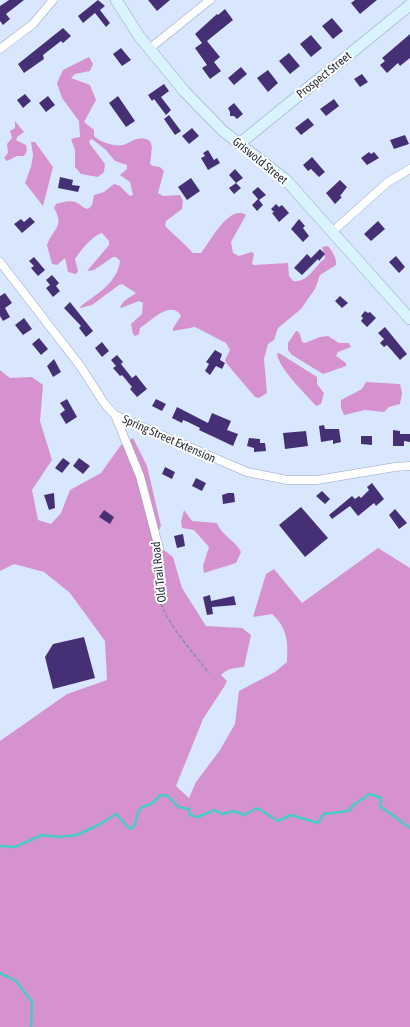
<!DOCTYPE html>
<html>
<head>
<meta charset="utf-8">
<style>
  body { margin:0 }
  canvas { display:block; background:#d9e7fe }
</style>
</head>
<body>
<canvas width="410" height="1027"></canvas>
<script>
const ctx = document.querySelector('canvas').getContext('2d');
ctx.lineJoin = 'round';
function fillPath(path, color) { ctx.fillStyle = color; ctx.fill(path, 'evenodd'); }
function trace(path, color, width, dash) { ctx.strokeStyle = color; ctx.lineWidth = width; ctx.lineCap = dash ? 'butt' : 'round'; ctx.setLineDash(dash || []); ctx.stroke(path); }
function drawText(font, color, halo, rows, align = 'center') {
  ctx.font = font + ' "Asap Condensed",sans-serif'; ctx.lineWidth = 4; ctx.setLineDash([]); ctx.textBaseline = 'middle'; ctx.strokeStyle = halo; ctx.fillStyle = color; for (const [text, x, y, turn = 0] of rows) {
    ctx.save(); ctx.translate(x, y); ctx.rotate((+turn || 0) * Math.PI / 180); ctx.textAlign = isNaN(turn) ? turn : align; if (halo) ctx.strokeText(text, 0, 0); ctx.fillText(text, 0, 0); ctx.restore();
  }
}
fillPath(new Path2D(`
  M 89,57 L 93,64 L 90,71 L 75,74 L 71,78 L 90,85 L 96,100 L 84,122 L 94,130 L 94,136 C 99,142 116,147 123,145 C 132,142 140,134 150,141 L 152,147 L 150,164 L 153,166 L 160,167 L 164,171 L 158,193 L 163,196 L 180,195 L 183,201 L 182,209 L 166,221 L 165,226 C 175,236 184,243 193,253 L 201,253 C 210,242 229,204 246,215 L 231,242 L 233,253 L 239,256 L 252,252 L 254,254 L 252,264 L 254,265 L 288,263 L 289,276 L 293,281 C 308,283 314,267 325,258 L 322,247 L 328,246 C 332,251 337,258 336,265 L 320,275 L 315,289 L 301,309 L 278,328 L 274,340 L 268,344 L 264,359 L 267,393 L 259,398 L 255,397 L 227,364 L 225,360 L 230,350 L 226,343 L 195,327 L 173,331 L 173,328 L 181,316 C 171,299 150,322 140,328 L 139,334 L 135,336 L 133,334 L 131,324 L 142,314 L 143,303 L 139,301 L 121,308 L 120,307 L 124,301 L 136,293 L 122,284 L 119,285 L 92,305 L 80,308 L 81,306 C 98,293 117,283 120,261 L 116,257 L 113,257 L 94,270 L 87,271 L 109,245 L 109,241 L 102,233 C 92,236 81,250 75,259 L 78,271 L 76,274 L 68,272 L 65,258 L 57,265 L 52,264 L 47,245 C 53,228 65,227 54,208 L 56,204 C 64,202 72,199 79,204 C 83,207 84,208 88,209 L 92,205 L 94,195 L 104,192 L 114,184 L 120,186 L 130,196 L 133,195 L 130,182 L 120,175 L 127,169 L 127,165 L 115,161 L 106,150 L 92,139 L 89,141 L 90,144 L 105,164 L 104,172 L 98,177 L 81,174 L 75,167 L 75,150 L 71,139 L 80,137 L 79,121 L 62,98 L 57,83 L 63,70 Z
  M 15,121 L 24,132 L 17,137 L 16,140 L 26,145 L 27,151 L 24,156 L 17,156 L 7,161 L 4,158 L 8,153 L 7,144 L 12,138 L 10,131 L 15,128 Z
  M 31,142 L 35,142 L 53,167 L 43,206 L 25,183 L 31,167 L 33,155 Z
  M 296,331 L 299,332 L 302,342 L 305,343 L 320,337 L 328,336 L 339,343 L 349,343 L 351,347 L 338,352 L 336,356 L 346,363 L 346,366 L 323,374 L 292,355 L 288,350 L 288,343 Z
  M 279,353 L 317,377 L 317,384 L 324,393 L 321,404 L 316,406 C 306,394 279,369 277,354 Z
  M 0,370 L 10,378 L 32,377 L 43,385 L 40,421 L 52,460 L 32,490 L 38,520 L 51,524 L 61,513 L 70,490 L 101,473 L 121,445 L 133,438 L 147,466 L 161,526 L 153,542 L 173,557 L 182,588 L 206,626 L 242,628 L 251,635 L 244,667 C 235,668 227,668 221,675 L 227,681 L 224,687 L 203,719 L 176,786 L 189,798 L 196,782 L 220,750 L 235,724 L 239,691 L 275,672 L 287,662 C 288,642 288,629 272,614 L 253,617 L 266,574 L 274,569 L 302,603 L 378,548 L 410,568 L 410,1027 L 0,1027 L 0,741 L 67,694 L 107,680 L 105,641 L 70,593 L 44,572 L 14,564 L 0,571 Z
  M 366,382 L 400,384 L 402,393 L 400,404 L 389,407 L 384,412 L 365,410 L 344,415 L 341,408 L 341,400 L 362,389 Z
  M 184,510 L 192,521 L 217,523 C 222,536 235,540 241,552 L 236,563 L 204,573 L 203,566 L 209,547 L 194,530 L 182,528 L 181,522 Z`), '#d592ce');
trace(new Path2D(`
  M 0,846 L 15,847 L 42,835 L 58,837 L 77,835 L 100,824 L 116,814 L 130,829 L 135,825 L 138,812 L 142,807 L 151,804 L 161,795 L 168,796 L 178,807 L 189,809 L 190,815 L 198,817 L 215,810 L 222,814 L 234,811 L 244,815 L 257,808 L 278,821 L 291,815 L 318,823 L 324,814 L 348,811 L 356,803 L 370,794 L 381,798 L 380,806 L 410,828
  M 0,973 L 16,981 L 32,1002 L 31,1027`), '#47ccc5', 2.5);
fillPath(new Path2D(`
  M 9,0 L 24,0 L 6,14 L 10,19 L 3,25 L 0,21 L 0,6 Z
  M 98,0 L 105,6 L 100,10 L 110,23 L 106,27 L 95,13 L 83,23 L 78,16 Z
  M 148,0 L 170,0 L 157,11 Z
  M 355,0 L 377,0 L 360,14 L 351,3 Z
  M 225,9 L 233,20 L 207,41 L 220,57 L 214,62 L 221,71 L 210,79 L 202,68 L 207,65 L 195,48 L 202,43 L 195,34 L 217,14 L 218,15 Z
  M 332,18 L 343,31 L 333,39 L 322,26 Z
  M 63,28 L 71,36 L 63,43 L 61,41 L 43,55 L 44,59 L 24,73 L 18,64 Z
  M 410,34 L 410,58 L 400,66 L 398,63 L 387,73 L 380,65 L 385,61 L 382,58 Z
  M 311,35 L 322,48 L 311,57 L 300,44 Z
  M 121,48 L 131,60 L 122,66 L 113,54 Z
  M 289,53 L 300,66 L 290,74 L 279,61 Z
  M 241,67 L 247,74 L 234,85 L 228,78 Z
  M 268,70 L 278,83 L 268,92 L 257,78 Z
  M 362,74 L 368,82 L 360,87 L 354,79 Z
  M 164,84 L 169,91 L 161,97 L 171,110 L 166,115 L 154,99 L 152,101 L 148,95 Z
  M 25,94 L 31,101 L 23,108 L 17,100 Z
  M 48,96 L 55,105 L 46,112 L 39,103 Z
  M 118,96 L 135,121 L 126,127 L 109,103 Z
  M 334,99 L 339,106 L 326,116 L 320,109 Z
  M 234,103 L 243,114 L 237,119 L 234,116 L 230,116 L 230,112 L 228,108 Z
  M 169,115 L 181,131 L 175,135 L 164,119 Z
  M 308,118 L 314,125 L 301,135 L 295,128 Z
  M 192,128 L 199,136 L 189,144 L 182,136 Z
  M 405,135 L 409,144 L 394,149 L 390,140 Z
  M 208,150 L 214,160 L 217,158 L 220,163 L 208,170 L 201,158 L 205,156 L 203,153 Z
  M 369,152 L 371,154 L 374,152 L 379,158 L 367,165 L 361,158 Z
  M 312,157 L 325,172 L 319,177 L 311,169 L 308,171 L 303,165 Z
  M 235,169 L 243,178 L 236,183 L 241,188 L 234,194 L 229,188 L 236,183 L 229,175 Z
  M 60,177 L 73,180 L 72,185 L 80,186 L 78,192 L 58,188 Z
  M 191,178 L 200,191 L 187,200 L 178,187 Z
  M 340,180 L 347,187 L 340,196 L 342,197 L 335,204 L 326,193 Z
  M 258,187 L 266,195 L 259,200 L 263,205 L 257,211 L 252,205 L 258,199 L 252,192 Z
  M 276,204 L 279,207 L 282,205 L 289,213 L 279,222 L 272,213 L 274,212 L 271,209 Z
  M 30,217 L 35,222 L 22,233 L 14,224 L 21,219 L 24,222 Z
  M 299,219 L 305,226 L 303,228 L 309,236 L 303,242 L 291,229 Z
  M 378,221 L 385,229 L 371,241 L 364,234 Z
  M 320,249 L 325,254 L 319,261 L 318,259 L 302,275 L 294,268 L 307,254 L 311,258 Z
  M 396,256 L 405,267 L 399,273 L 389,262 Z
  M 34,257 L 45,270 L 38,276 L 31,268 L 34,266 L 29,261 Z
  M 52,275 L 59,283 L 56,286 L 60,291 L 53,297 L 46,288 L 50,285 L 46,280 Z
  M 5,293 L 12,303 L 5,308 L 10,317 L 3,321 L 0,316 L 0,296 Z
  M 340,296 L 348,303 L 342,308 L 335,301 Z
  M 70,302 L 93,331 L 86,337 L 79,328 L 81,326 L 64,308 Z
  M 365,311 L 368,313 L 370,312 L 376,318 L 367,327 L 361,321 L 363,318 L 361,316 Z
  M 24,318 L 32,329 L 23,335 L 15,325 Z
  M 385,327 L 407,354 L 400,360 L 387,345 L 384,347 L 380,343 L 384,339 L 378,333 Z
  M 39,338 L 48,349 L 41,355 L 32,344 Z
  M 102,342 L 109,351 L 102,357 L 95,348 Z
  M 215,350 L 222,354 L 220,360 L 225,363 L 222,369 L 216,366 L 210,375 L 205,371 L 209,364 L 206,362 Z
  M 117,355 L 123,362 L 121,364 L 132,378 L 136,375 L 147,389 L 137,397 L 130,389 L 132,387 L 122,375 L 120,376 L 113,368 L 116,366 L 111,360 Z
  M 54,359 L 61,372 L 53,377 L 47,366 Z
  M 67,399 L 77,417 L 66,424 L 60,414 L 65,410 L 60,403 Z
  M 156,399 L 166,404 L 162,411 L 152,406 Z
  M 177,407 L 208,423 L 212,413 L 231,421 L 227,430 L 238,434 L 233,446 L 199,430 L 200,428 L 188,422 L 183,420 L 182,423 L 172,418 Z
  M 324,425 L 325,429 L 339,429 L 341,442 L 333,444 L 333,440 L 321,442 L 319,426 Z
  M 393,430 L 400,431 L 400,434 L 410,434 L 410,442 L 404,441 L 404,446 L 393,446 Z
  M 306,431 L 308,446 L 285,449 L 283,433 Z
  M 361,436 L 372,436 L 372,445 L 361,444 Z
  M 249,438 L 260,439 L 260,443 L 265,443 L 266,451 L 254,452 L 254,448 L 247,446 Z
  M 63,458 L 70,463 L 62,473 L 55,468 Z
  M 79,458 L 90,466 L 83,474 L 73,466 Z
  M 165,467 L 175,472 L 172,479 L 162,474 Z
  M 196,478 L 206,483 L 202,491 L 192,486 Z
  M 372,483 L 384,499 L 376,506 L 374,503 L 358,516 L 350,506 L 332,519 L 329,515 L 352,496 L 355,499 L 359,496 L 361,498 L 369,490 L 367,487 Z
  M 322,491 L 330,499 L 325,504 L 316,496 Z
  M 54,493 L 55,508 L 49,510 L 44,495 Z
  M 228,493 L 234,493 L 235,502 L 223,504 L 222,495 Z
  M 301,507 L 328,538 L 305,557 L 279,525 Z
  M 395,509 L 407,523 L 399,529 L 389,515 Z
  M 104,510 L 114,517 L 110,524 L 99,517 Z
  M 183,534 L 185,546 L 177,548 L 174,536 Z
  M 210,595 L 211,601 L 234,596 L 236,605 L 212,607 L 213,614 L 207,615 L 203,597 Z
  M 84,637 L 95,678 L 53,689 L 45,657 L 53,644 Z`), '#463075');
const minor = new Path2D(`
  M 0,49 L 33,24 L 53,0
  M 149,49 L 210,0
  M 332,232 L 388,182 L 410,169
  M 0,262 L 81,367 L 104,403 L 115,415 L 247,472 L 287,480 L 317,480 L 395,467 L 410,466
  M 115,415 L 140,476 L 159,548`);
const secondary = new Path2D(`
  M 116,0 L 139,36 L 185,92 L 223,131 L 285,179 L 410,319
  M 239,144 L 410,5`);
trace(minor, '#95a5c0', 9);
trace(secondary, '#95a5c0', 12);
trace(new Path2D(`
  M 159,556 C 160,569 157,583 159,596 C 162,618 195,655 209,673`), '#8690a2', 1.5, [4, 2]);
trace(minor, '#fff', 8);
trace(secondary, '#daf4fe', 11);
drawText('12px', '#272e39', '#fff', [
  ["Prospect Street",324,75,-39],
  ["Griswold Street",260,161,39],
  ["Spring Street Extension",169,439,24],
  ["Old Trail Road",159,572,-96]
]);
</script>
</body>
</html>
